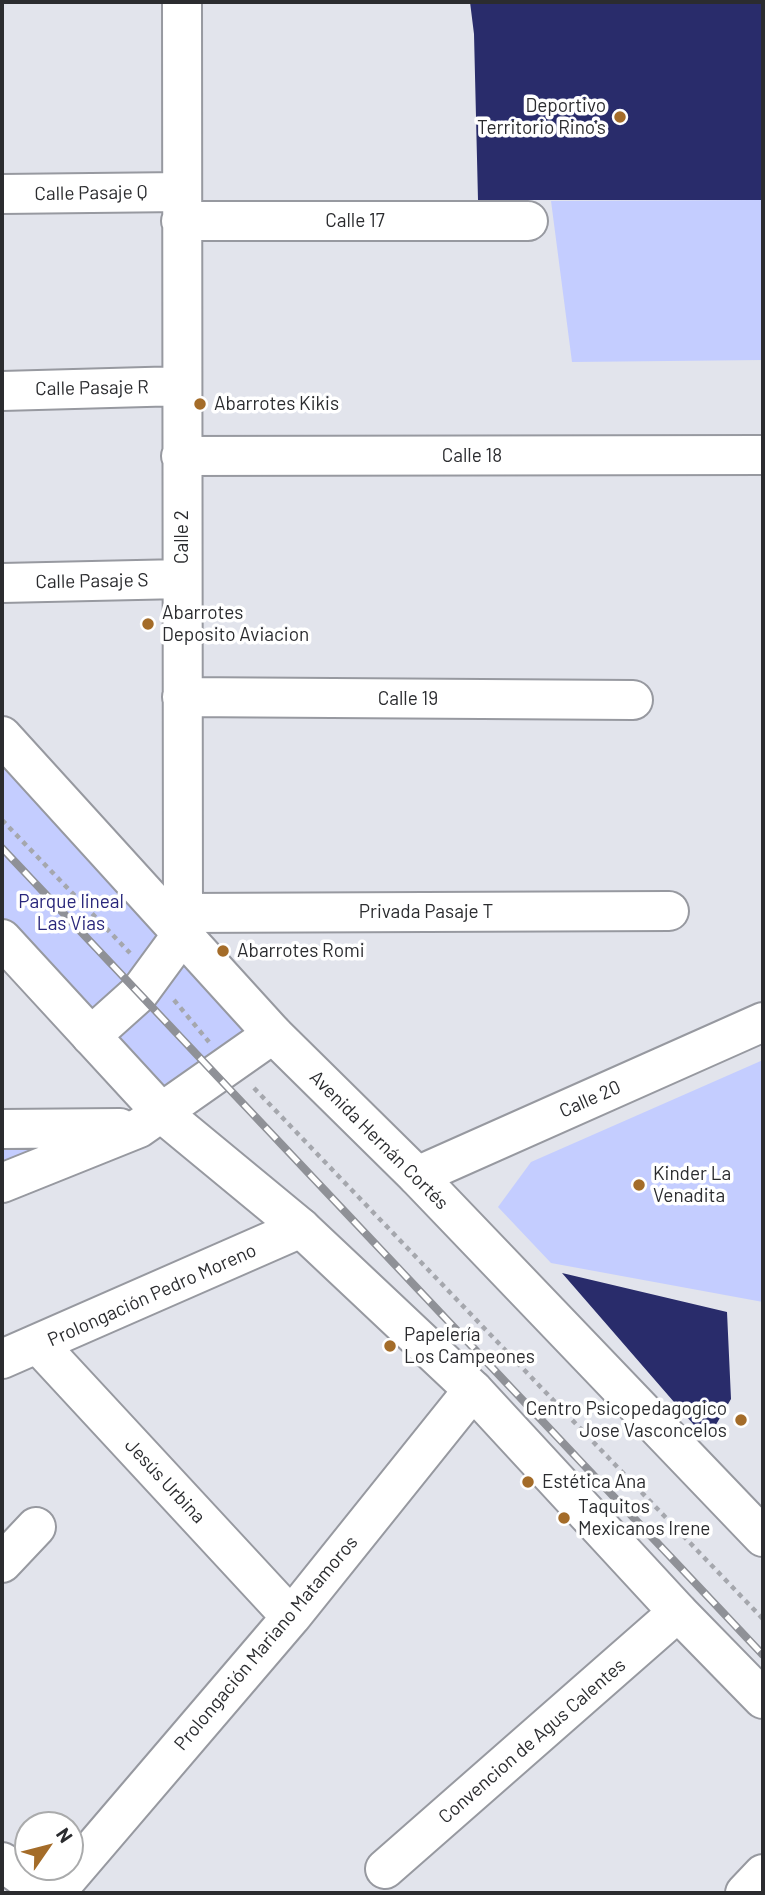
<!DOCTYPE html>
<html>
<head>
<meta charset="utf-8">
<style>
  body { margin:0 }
  #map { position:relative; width:765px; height:1895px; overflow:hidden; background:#e2e4ec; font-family:Barlow,sans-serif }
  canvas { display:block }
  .frame { position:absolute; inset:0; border:4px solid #2b2c2f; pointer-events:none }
  .north { position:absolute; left:14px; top:1811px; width:70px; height:70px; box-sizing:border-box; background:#fff; border:2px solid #aaabac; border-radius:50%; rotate:55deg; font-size:19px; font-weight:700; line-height:28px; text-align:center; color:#2b2c2f }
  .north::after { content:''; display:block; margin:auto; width:24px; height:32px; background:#a46c29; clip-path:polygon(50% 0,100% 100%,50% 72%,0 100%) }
</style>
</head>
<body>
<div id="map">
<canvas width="765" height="1895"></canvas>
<div class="frame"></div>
<div class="north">N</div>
</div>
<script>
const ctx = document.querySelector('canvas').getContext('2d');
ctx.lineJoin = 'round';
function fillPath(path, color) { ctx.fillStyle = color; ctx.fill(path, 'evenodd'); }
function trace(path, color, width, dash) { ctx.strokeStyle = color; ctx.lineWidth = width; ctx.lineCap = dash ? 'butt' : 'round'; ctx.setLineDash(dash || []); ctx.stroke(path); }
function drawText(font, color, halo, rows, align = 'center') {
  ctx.font = font + ' Barlow,sans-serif'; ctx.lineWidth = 7; ctx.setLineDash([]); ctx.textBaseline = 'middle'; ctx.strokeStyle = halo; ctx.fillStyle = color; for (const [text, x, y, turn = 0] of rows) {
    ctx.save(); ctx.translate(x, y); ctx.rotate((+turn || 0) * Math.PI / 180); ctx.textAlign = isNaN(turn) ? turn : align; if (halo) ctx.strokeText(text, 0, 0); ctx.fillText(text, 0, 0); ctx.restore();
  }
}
fillPath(new Path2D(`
  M 763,200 L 763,360 L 572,362 L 551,201 Z
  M 2,750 L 170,935 L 93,1021 L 2,925 Z
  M 185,950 L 259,1033 L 166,1101 L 106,1037 Z
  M 763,1060 L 763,1302 L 551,1263 L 498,1207 L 531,1162 Z
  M 2,1144 L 65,1146 L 2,1169 Z`), '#c4cdff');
fillPath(new Path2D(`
  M 470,2 L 763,2 L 763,200 L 478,200 L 474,34 Z
  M 562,1273 L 727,1312 L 731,1399 L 707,1440 Z`), '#292c6b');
const minor = new Path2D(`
  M 2,194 L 181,192
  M 181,221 L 528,221
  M 2,391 L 182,386
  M 181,456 L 763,455
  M 2,583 L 182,579
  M 182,697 L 633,700
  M 183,913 L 669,911
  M 91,1036 L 139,993 L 183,933 L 182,2
  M 2,1129 L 120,1128
  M 417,1176 L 763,1022
  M 2,1183 L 139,1128 L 273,1034
  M 39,1345 L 291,1617
  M 2,1359 L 301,1228
  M 2,1563 L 36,1527
  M 2,1862 L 46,1893
  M 385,1869 L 678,1612
  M 55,1893 L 291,1617 L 473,1390
  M 745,1893 L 763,1874`);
const major = new Path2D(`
  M 2,736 L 273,1034 L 417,1176 L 763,1537
  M 2,939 L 163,1114 L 301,1228 L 473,1390 L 678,1612 L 763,1699`);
trace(minor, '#9799a0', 42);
trace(major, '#9799a0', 42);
trace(new Path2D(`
  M 2,820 L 130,953
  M 174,1000 L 209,1042
  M 254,1088 L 763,1619`), '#a5a7ad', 4.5, [5, 5]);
trace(minor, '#fff', 38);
trace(major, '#fff', 38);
const rail = new Path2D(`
  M 2,848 L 763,1655`);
trace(rail, '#8f9197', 8);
trace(rail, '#fff', 5, [16]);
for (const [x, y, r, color] of [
  [620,117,7,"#a46c29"],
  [200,404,7,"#a46c29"],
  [148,624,7,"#a46c29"],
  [223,951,7,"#a46c29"],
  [639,1185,7,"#a46c29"],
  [390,1346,7,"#a46c29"],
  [741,1420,7,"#a46c29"],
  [528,1482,7,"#a46c29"],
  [564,1518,7,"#a46c29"]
]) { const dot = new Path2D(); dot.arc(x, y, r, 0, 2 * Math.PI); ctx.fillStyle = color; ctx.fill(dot); trace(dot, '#fff', 2.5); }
drawText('19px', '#2b2c2f', '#fff', [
  ["Deportivo",606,106,"right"],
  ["Territorio Rino's",606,128,"right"],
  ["Abarrotes Kikis",214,404],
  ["Abarrotes",162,613],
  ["Deposito Aviacion",162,635],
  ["Abarrotes Romi",237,951],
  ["Kinder La",653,1174],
  ["Venadita",653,1196],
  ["Papelería",404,1335],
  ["Los Campeones",404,1357],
  ["Centro Psicopedagogico",727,1409,"right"],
  ["Jose Vasconcelos",727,1431,"right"],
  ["Estética Ana",542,1482],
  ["Taquitos",578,1507],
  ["Mexicanos Irene",578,1529]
], 'left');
drawText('19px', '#2b2c2f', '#fff', [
  ["Calle Pasaje Q",91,193,-1],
  ["Calle 17",355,221],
  ["Calle Pasaje R",92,388,-1],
  ["Calle 18",472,456],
  ["Calle 2",182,537,-90],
  ["Calle Pasaje S",92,581,-1],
  ["Calle 19",408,699],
  ["Privada Pasaje T",426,912],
  ["Calle 20",590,1099,-24],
  ["Avenida Hernán Cortés",379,1140,45],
  ["Prolongación Pedro Moreno",152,1295,-24],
  ["Jesús Urbina",165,1481,47],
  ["Prolongación Mariano Matamoros",266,1643,-50],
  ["Convencion de Agus Calentes",532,1741,-41]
]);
drawText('19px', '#29277b', '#fff', [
  ["Parque lineal",71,902],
  ["Las Vias",71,924]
]);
</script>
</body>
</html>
